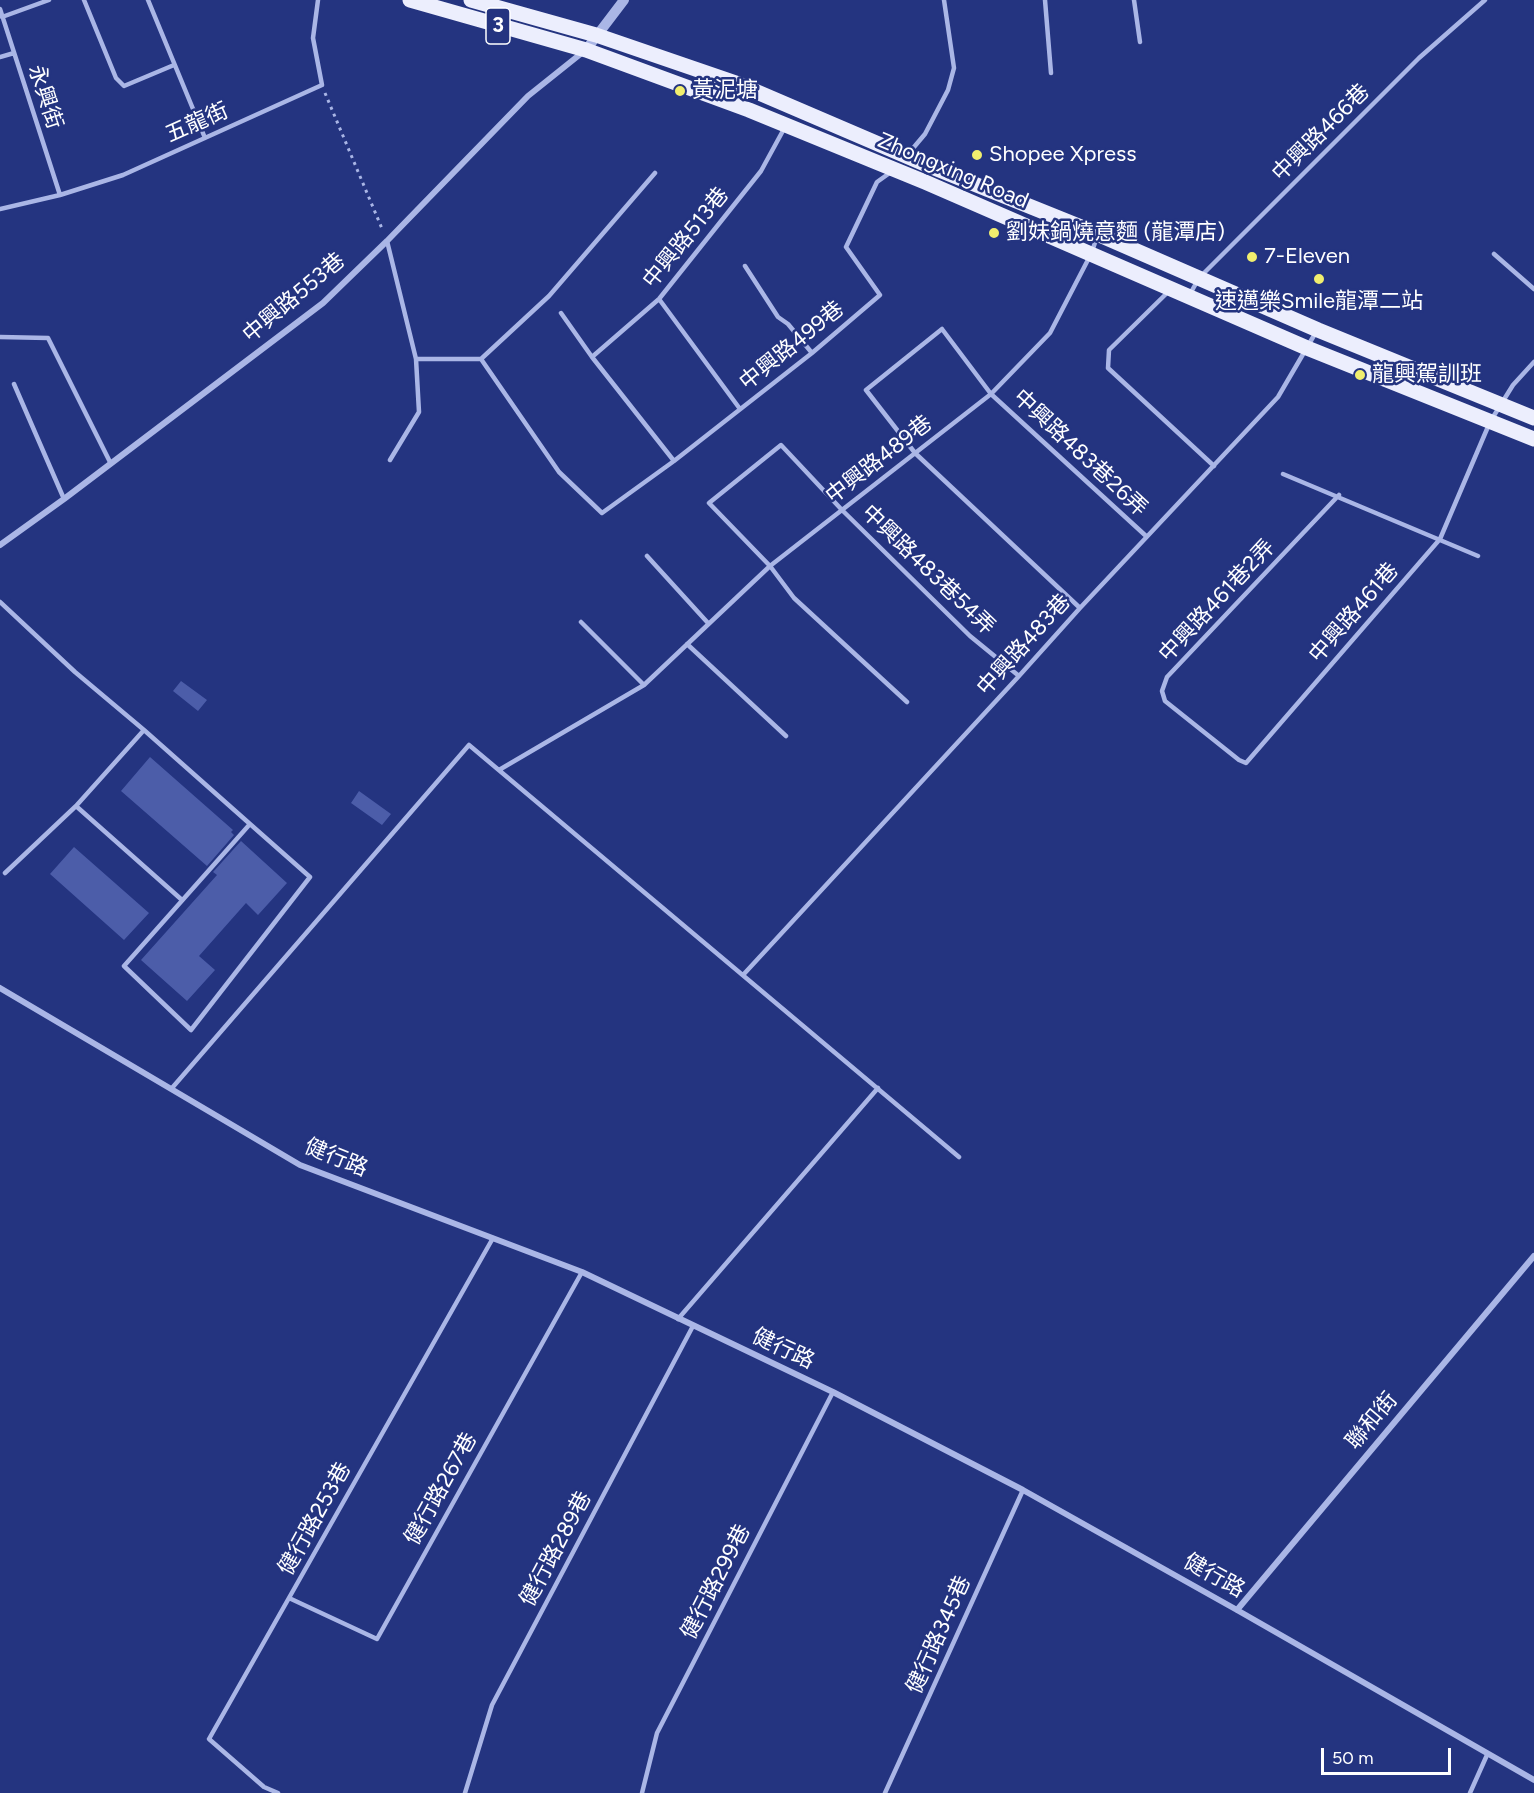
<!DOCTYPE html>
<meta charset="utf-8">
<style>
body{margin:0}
#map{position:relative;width:1534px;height:1793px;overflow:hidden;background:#243480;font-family:Figtree,sans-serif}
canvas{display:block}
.scale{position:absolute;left:1321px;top:1748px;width:130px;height:27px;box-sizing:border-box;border:3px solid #fff;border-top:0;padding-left:8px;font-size:18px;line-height:21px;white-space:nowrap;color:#fff;-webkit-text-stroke:4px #243480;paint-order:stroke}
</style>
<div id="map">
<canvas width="1534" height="1793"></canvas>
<div class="scale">50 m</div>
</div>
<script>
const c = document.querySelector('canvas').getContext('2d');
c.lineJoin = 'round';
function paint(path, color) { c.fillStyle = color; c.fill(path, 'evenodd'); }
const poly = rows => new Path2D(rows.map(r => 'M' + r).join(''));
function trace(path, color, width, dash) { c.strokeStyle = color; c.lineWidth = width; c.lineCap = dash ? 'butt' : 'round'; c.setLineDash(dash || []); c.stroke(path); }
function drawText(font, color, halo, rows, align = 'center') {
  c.font = font + ' Figtree,"Noto Sans TC",sans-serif'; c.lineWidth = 5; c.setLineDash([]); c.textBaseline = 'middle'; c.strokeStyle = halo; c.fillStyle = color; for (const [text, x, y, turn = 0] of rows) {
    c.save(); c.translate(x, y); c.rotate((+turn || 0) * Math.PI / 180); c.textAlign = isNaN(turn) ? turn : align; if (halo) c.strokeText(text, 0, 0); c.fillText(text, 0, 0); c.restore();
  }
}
paint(poly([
 [181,681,207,700,198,711,173,691],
 [150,757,233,830,231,832,234,835,207,866,121,791],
 [359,791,391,814,382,825,351,803],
 [241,841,287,883,258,915,246,903,199,956,215,970,187,1001,141,960,217,875,213,872],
 [74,847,149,913,124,940,50,874]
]), '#4c5da9');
trace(poly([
 [325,93,383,231]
]), '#aab6e6', 3, [3, 4.5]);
trace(poly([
 [84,0,116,78,124,86,174,65],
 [148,0,205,138],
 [1045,0,1051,73],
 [1134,0,1140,42],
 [0,9,60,195],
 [2,17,49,0],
 [0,57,14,53],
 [909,153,925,134,948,90,954,68,944,0],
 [0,209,60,195,123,175,322,85,313,38,318,0],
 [387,241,416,359,419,412,390,460],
 [1494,254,1534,289],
 [745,266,778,317,788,324,812,353],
 [1169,291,1109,350,1108,368,1214,466],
 [1190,294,1199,278,1419,58,1485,0],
 [659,299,740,409],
 [561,313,592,357,674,461],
 [0,337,48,338,111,464],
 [592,357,659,299,761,171,785,127],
 [416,359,481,359,549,296,655,173],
 [481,359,559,472,602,513,674,461,812,353,880,295,846,247,877,182,891,172],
 [14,384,64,499],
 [1283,474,1478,556],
 [1339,495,1167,677,1162,691,1165,701,1239,760,1246,763,1440,539,1490,422,1513,385,1534,362],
 [647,556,708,623],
 [0,602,75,672,144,730,250,824,310,877,191,1030,124,966,250,824],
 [1080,608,915,453,866,390,942,329,991,394,1146,536],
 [581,622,644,685],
 [687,644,786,736],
 [907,702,794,598,770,566,709,503,781,445,842,510,970,636,1019,676],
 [144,730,76,806,182,900],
 [499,770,644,685,770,566,991,394,1050,333,1091,254,1097,237],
 [5,873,76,806],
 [743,975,1019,676,1080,608,1278,397,1316,332],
 [172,1088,469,745,959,1157],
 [678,1319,878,1088],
 [289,1598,377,1639,582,1272],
 [278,1793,264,1787,209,1739,493,1238],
 [465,1793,492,1705,693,1326],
 [642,1793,657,1733,833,1392],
 [885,1793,1023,1490],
 [1470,1793,1487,1755]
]), '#aab6e6', 4.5);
trace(poly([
 [0,545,64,499,323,303,387,241,528,96,583,52],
 [0,988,300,1165,582,1272,833,1392,1023,1490,1237,1610,1534,1780],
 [1237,1610,1534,1256]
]), '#aab6e6', 6);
trace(poly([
 [586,50,624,0]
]), '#aab6e6', 10);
trace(poly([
 [410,0,586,50,749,110,925,182,1307,348,1534,439],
 [471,0,596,35,736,83,932,167,1086,229,1318,330,1534,418]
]), '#eceefd', 15);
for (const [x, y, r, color] of [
 [680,91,6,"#f1ee6e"],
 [977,155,6,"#f1ee6e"],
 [994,233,6,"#f1ee6e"],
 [1252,257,6,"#f1ee6e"],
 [1319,279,6,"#f1ee6e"],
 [1360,375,6,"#f1ee6e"]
]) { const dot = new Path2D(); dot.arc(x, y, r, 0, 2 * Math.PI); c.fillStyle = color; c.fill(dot); trace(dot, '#243480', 2); }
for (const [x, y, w] of [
 [498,26,24]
]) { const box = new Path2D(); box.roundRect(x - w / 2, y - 18, w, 36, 4.5); c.fillStyle = '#243480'; c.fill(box); trace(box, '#fff', 1.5); }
drawText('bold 21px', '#fff', null, [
 ["3",498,26]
]);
drawText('22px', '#fff', '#243480', [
 ["黃泥塘",692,91],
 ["Shopee Xpress",989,155],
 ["劉妹鍋燒意麵 (龍潭店)",1006,233],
 ["7-Eleven",1264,257],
 ["速邁樂Smile龍潭二站",1319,302,"center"],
 ["龍興駕訓班",1372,375]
], 'left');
drawText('22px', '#fff', '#243480', [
 ["永興街",45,97,72],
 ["五龍街",197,123,-24],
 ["中興路466巷",1321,133,-45],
 ["Zhongxing Road",953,171,23],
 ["中興路513巷",686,238,-51],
 ["中興路553巷",294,298,-40],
 ["中興路499巷",792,346,-39],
 ["中興路483巷26弄",1080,453,43],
 ["中興路489巷",879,460,-38],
 ["中興路483巷54弄",928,570,44],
 ["中興路461巷2弄",1217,601,-47],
 ["中興路461巷",1354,613,-49],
 ["中興路483巷",1024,645,-48],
 ["健行路",336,1158,22],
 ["健行路",783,1349,25],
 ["聯和街",1372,1421,-50],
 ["健行路267巷",441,1489,-61],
 ["健行路253巷",315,1519,-61],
 ["健行路289巷",556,1549,-62],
 ["健行路",1214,1576,29],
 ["健行路299巷",716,1582,-63],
 ["健行路345巷",939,1635,-66]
]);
</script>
